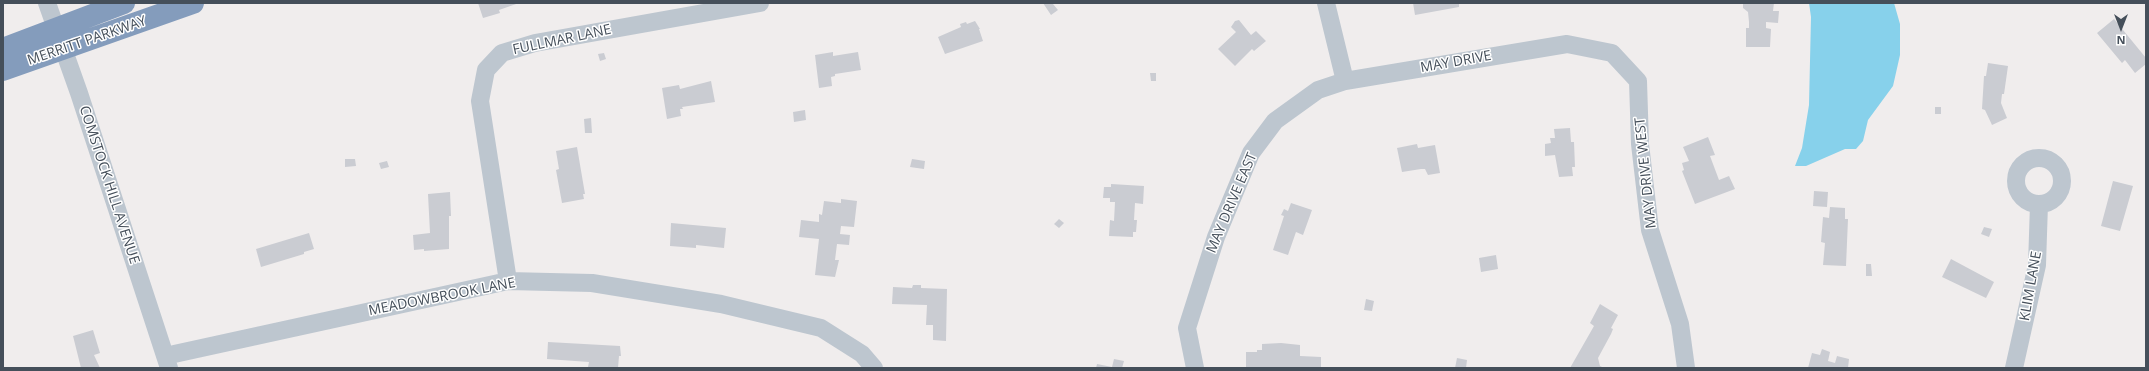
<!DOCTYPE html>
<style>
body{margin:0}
#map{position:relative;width:2149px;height:371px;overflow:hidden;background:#f0eded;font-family:"Open Sans",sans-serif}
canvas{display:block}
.frame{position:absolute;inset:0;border:4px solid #454f5a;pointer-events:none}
.north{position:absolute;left:2101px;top:8px;width:40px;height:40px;-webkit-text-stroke:3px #fff;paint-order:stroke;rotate:180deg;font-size:11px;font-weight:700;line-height:16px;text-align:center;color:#454f5a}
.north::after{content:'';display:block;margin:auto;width:14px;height:18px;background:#454f5a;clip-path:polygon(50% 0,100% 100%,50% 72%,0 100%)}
</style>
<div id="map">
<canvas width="2149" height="371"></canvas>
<div class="frame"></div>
<div class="north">N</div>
</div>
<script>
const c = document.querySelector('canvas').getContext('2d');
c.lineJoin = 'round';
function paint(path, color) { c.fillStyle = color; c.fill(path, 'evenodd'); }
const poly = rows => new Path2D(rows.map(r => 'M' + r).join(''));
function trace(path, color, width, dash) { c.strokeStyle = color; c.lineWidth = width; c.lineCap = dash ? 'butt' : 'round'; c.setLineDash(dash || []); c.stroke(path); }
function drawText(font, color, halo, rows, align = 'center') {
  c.font = font + ' "Open Sans",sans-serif'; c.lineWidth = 3; c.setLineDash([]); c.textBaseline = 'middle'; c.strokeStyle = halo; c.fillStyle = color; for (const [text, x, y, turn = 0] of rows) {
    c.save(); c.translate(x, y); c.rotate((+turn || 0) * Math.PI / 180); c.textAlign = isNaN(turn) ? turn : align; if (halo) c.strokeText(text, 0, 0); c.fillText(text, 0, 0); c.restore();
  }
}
paint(poly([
 [1809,3,1894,3,1900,24,1900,55,1893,86,1868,120,1863,141,1856,149,1845,149,1806,166,1795,166,1802,148,1809,105,1811,17]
]), '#87d1eb');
paint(poly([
 [478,3,519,3,499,10,500,13,483,18],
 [1043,3,1055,3,1053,4,1058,10,1051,15],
 [1413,3,1459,3,1459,7,1415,15],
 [1743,3,1774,3,1773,11,1779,11,1778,23,1766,22,1766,28,1771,29,1770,47,1746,47,1746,28,1749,28,1749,22,1748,12,1743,8],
 [2114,19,2146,58,2146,64,2135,73,2125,60,2122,63,2097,33],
 [1239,20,1251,35,1256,31,1266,41,1254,51,1252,49,1235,66,1218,49,1236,32,1231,27,1235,21],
 [975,21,980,29,979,29,983,41,945,54,938,37,961,27,960,24,966,22,967,24],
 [833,52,833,56,858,52,861,70,835,74,835,76,831,77,832,86,819,88,815,55],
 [604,53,606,59,600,61,598,54],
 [1988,63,2008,66,2004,94,2002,94,2001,103,2007,118,1992,125,1985,110,1982,109,1984,76,1986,76],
 [1150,73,1156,73,1156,81,1151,81],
 [711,81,715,102,682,107,683,109,680,109,681,116,667,119,662,88,679,85,680,89],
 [1935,107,1941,107,1941,114,1935,114],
 [805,110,806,120,794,122,793,112],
 [591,118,592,133,585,133,584,119],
 [1570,128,1571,142,1574,142,1575,167,1572,167,1573,176,1559,177,1555,155,1545,156,1545,144,1551,143,1550,138,1555,138,1554,129],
 [1708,137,1715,155,1710,156,1719,180,1729,176,1735,189,1695,204,1682,171,1684,170,1682,163,1689,161,1683,147],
 [1417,144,1418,148,1435,145,1440,173,1428,175,1425,169,1421,169,1402,172,1397,148],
 [577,147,585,194,583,194,584,199,562,203,556,170,559,169,556,151],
 [345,159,355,159,356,166,345,167],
 [912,159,925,161,924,169,910,167],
 [387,161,389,167,381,169,379,163],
 [2113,181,2133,186,2120,231,2101,226],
 [1111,184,1144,186,1143,204,1135,203,1134,220,1137,220,1136,232,1133,232,1133,237,1109,236,1110,220,1114,221,1115,202,1110,202,1110,198,1103,198,1104,187,1111,187],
 [1814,191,1828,192,1827,207,1813,206],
 [450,192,451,216,449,216,449,249,424,251,424,249,414,250,413,235,430,233,428,194],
 [841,199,857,201,854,227,841,226,840,234,850,235,849,245,837,244,835,260,839,260,835,277,815,275,819,239,799,237,801,220,819,222,819,214,822,215,824,201,841,203],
 [1291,203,1312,210,1303,235,1296,232,1288,255,1273,250,1284,216,1281,215,1284,209,1288,211],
 [1830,207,1845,208,1845,219,1848,219,1846,266,1823,265,1825,243,1821,242,1823,217,1829,218],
 [1059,219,1064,223,1059,228,1054,224],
 [671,223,726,228,724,248,696,245,696,248,670,246],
 [1984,227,1992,229,1989,237,1981,234],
 [309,233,314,249,304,252,304,254,261,267,256,249],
 [1496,255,1498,269,1481,272,1479,258],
 [1951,259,1994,282,1986,298,1942,277],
 [1866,264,1871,264,1872,276,1866,276],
 [913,285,921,285,921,288,947,289,946,341,933,340,933,325,926,325,927,305,892,304,893,287,912,288],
 [1366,299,1374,301,1372,311,1364,310],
 [1600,304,1618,315,1611,328,1613,329,1611,334,1598,358,1600,366,1604,368,1570,368,1594,326,1590,323],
 [93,330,100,353,94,355,100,368,81,368,73,336],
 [548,342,620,346,621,356,619,356,618,368,588,367,589,362,547,359],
 [1281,343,1300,345,1300,356,1321,357,1321,368,1246,368,1246,352,1257,352,1257,350,1262,350,1262,344],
 [1822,349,1830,352,1828,361,1835,363,1837,356,1849,359,1848,368,1808,368,1812,353,1820,355],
 [1457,358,1467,360,1466,368,1455,368],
 [1114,359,1124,361,1122,368,1096,368,1097,364,1112,367]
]), '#caccd2');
trace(poly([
 [47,3,79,93,169,368],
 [1326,3,1345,81],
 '2016 181a23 23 0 1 1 46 0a23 23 0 1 1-46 0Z',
 [508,281,480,101,486,70,502,53,535,43,760,3],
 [165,356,508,281,592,283,721,304,821,328,862,354,874,368],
 [1195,368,1187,328,1216,237,1251,153,1275,121,1318,90,1345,81,1567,44,1612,53,1638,81,1640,144,1650,230,1680,324,1686,368],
 [2014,368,2037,265,2039,204]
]), '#bdc6cf', 18);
trace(poly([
 [3,49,124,3],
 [3,70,193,3]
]), '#849cbc', 22);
drawText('14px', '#454f5a', '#fff', [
 ["FULLMAR LANE",562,40,-12],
 ["MERRITT PARKWAY",87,41,-19],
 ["MAY DRIVE",1456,62,-10],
 ["MAY DRIVE WEST",1646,173,-96],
 ["COMSTOCK HILL AVENUE",109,185,72],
 ["MAY DRIVE EAST",1232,203,-67],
 ["KLIM LANE",2031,286,-80],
 ["MEADOWBROOK LANE",442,297,-11]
]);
</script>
